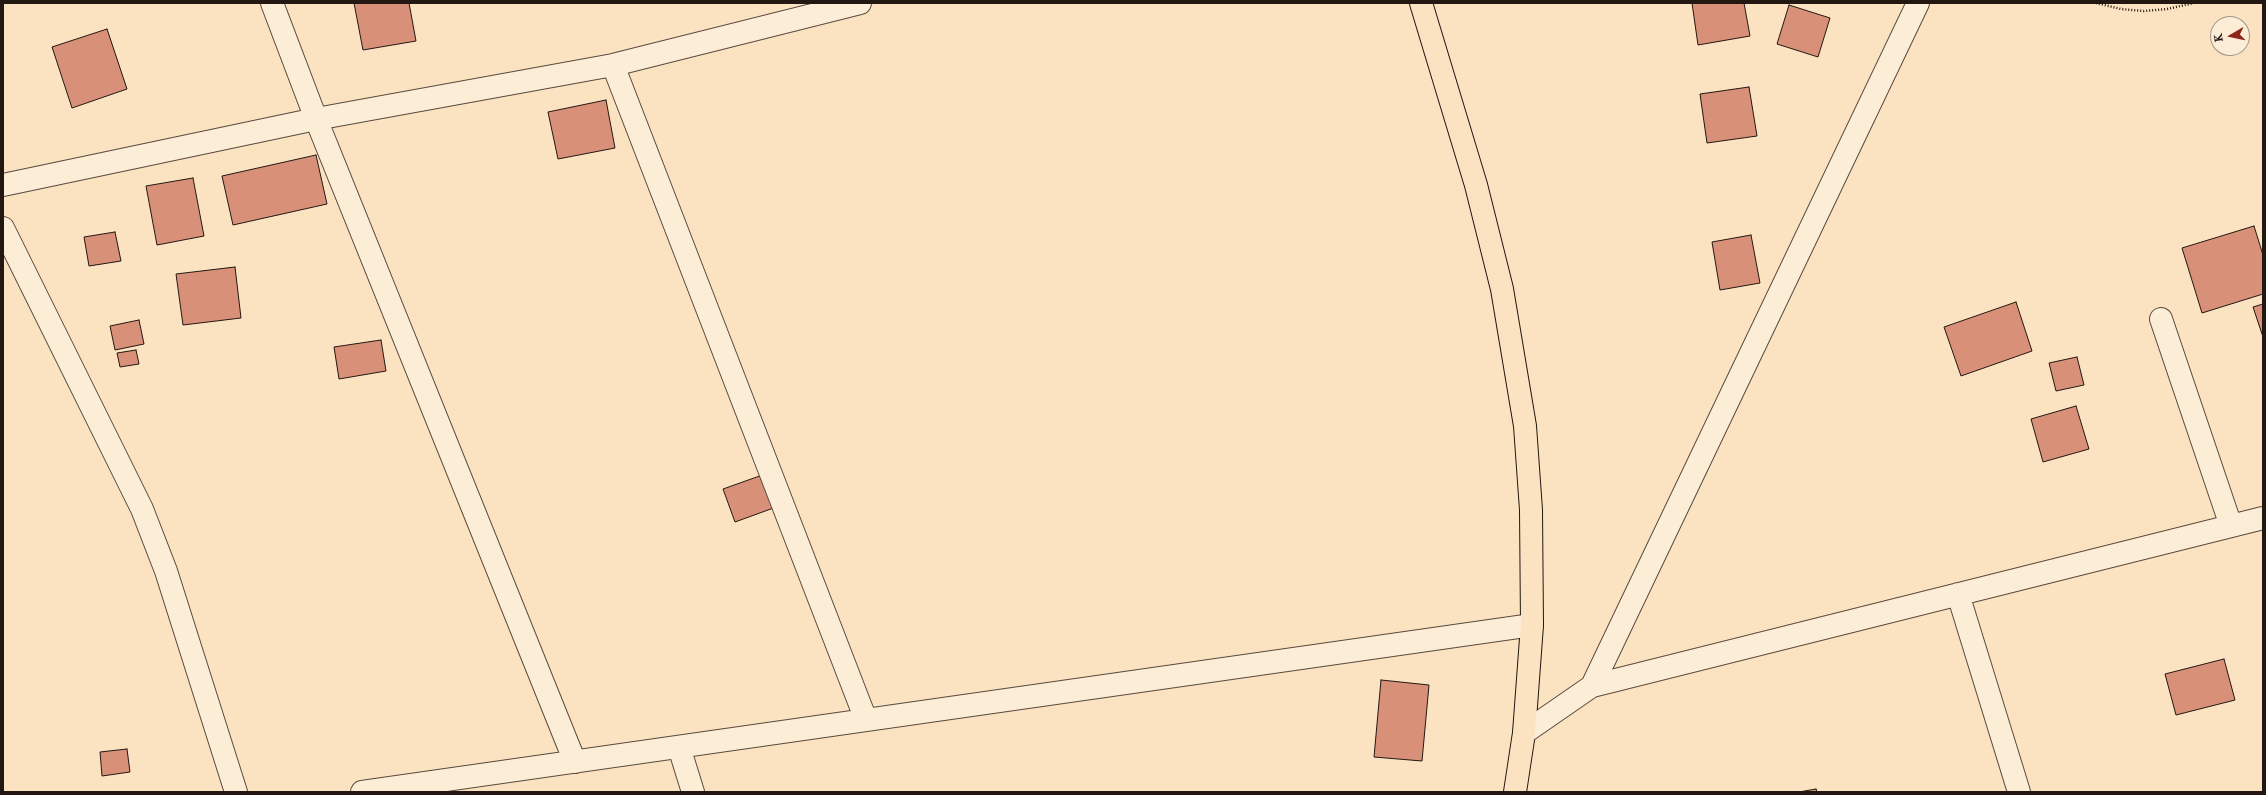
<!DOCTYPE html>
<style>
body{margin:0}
#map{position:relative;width:2266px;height:795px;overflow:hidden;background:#fbe3c2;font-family:"IM FELL French Canon",serif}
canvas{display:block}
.frame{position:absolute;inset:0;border:4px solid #231712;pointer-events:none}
.north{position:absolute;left:2210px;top:16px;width:40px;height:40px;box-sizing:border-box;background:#fcedd7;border:1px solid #a59788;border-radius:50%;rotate:261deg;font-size:11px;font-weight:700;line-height:16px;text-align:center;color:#231712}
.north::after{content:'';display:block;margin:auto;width:14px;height:18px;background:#8f2418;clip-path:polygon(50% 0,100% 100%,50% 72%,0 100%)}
</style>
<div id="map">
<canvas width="2266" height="795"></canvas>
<div class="frame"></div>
<div class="north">K</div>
</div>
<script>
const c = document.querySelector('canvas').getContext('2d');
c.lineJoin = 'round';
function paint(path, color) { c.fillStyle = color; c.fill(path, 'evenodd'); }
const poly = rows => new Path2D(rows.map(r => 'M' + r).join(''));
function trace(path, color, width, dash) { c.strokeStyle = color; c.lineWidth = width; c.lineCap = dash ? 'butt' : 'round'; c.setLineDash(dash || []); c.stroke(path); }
const building = poly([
 [354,3,409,3,416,41,363,50,354,3],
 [1692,3,1744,3,1750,36,1698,45,1692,3],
 [1789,5,1830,18,1818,57,1777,44,1789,5],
 [107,29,127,89,72,108,52,47,107,29],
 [1749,87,1757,136,1707,143,1700,94,1749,87],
 [606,100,615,148,558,159,548,112,606,100],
 [316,155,327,204,233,225,222,176,316,155],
 [193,178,204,236,157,245,146,186,193,178],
 [2254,226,2263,255,2263,294,2202,313,2182,248,2254,226],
 [115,232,121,261,89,266,84,237,115,232],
 [1751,235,1760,283,1720,290,1712,242,1751,235],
 [235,267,241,318,183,325,176,274,235,267],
 [2016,302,2032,351,1961,376,1944,327,2016,302],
 [2263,304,2263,337,2253,307,2263,304],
 [139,320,144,344,115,350,110,326,139,320],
 [381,340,386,371,339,379,334,347,381,340],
 [136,350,139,364,120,367,117,353,136,350],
 [2077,357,2084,385,2056,391,2049,363,2077,357],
 [2076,406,2089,449,2043,462,2031,419,2076,406],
 [768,473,779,506,735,522,723,489,768,473],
 [2224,659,2235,700,2176,715,2165,674,2224,659],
 [1381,680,1429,685,1422,761,1374,757,1381,680],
 [127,749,130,772,102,776,100,752,127,749],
 [1816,789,1817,792,1799,792,1816,789]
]);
paint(building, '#d89078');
trace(building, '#231712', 1);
const minor = poly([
 [272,3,316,119,575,762],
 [613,65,866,720],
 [3,185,316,119,613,65,860,3],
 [3,228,142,509,166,571,236,792],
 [2161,319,2231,526],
 [1958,594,2019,792],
 [1592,686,2263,518],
 [1524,733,1592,686,1918,3],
 [679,747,693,792],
 [362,792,1532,625]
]);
const major = poly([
 [1421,3,1476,185,1502,289,1525,426,1531,510,1532,625,1524,733,1515,792]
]);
trace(minor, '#594a3e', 24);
trace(major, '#231712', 24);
trace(poly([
 [2096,3,2121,9,2144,11,2167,9,2194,3]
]), '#231712', 2.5, [1, 2]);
trace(minor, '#fcedd7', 22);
trace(major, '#fbe3c2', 22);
</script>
